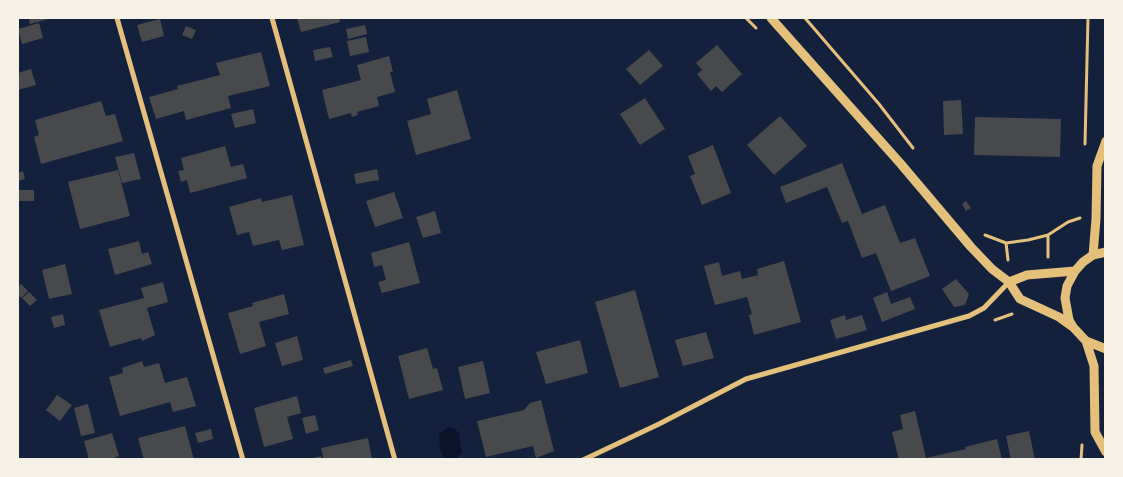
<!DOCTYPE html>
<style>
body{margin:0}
#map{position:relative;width:1123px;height:477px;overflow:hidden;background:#14213d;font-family:"Noto Serif",serif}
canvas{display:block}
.frame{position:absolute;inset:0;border:19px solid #f6f1e7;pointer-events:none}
</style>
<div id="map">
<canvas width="1123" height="477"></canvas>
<div class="frame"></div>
</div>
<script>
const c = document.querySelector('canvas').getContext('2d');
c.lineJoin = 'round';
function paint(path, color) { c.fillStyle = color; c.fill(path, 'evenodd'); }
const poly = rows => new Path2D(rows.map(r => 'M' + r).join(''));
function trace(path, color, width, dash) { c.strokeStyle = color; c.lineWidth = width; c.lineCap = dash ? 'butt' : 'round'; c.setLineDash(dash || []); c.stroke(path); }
paint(poly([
 [448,427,454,428,459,433,462,453,456,459,444,458,440,449,439,434]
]), '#0b132b');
paint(poly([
 [29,18,52,18,30,24],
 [297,18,339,18,340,22,301,32],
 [160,19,164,36,142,42,137,25],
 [39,23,43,38,22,44,18,29],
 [365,25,367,34,348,39,346,29],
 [186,26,196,30,192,39,182,35],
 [366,37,369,52,350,56,347,41],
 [717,45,742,74,722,92,716,86,711,91,697,74,702,70,696,63],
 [330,47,333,57,315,61,313,50],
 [649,50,663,66,640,85,626,69],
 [261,52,270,86,228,96,231,108,186,120,184,111,156,119,149,97,178,89,177,86,220,75,216,63],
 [389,56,393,72,390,72,395,92,377,97,379,106,357,112,358,115,352,117,351,113,329,119,322,90,361,80,357,65],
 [31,69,36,85,18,90,18,73],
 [457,90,471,139,416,155,407,121,431,114,427,99],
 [645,98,665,129,640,145,620,114],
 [961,100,963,134,944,135,943,101],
 [101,101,106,116,115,114,123,141,41,164,34,137,39,135,35,120],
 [253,109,256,123,235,128,231,114],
 [780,116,807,146,774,175,747,145],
 [975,117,1061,119,1060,157,974,155],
 [713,145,731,193,702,205,690,176,695,174,688,156],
 [225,146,231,167,243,164,247,178,190,193,187,180,181,182,178,171,184,170,181,158],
 [134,153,141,179,122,183,115,157],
 [842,163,862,214,885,205,900,243,915,238,930,276,891,291,876,253,862,258,848,221,842,223,827,187,786,203,780,187],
 [377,169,379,180,356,184,354,174],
 [118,170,130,216,80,229,68,182],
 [23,171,25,179,18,181,18,173],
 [19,190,34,190,34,201,19,201],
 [394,192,403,218,375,227,366,201],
 [292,195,304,245,282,250,279,240,253,246,249,232,237,235,229,207,261,198,262,202],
 [966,201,971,208,966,211,962,204],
 [435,211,441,233,423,238,416,217],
 [139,241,142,254,148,252,152,264,115,275,108,249],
 [409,242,420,283,382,293,378,282,386,280,382,265,374,267,371,253],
 [784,261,801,322,754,335,749,315,752,314,747,297,715,305,704,266,719,262,722,276,740,271,742,279,758,275,757,269],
 [65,264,72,294,49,299,42,270],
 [956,279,969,294,965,305,954,307,942,289],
 [163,282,168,302,147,308,155,335,142,341,141,338,110,347,99,310,144,298,141,288],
 [21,284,28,291,21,298,18,295,18,287],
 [635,290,659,377,620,388,595,302],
 [29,292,37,300,30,306,22,298],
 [887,292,891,304,910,297,915,309,882,322,873,298],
 [284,294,289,314,259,322,266,346,240,354,228,313,253,306,252,303],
 [63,314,65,325,54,328,51,317],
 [845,315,846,320,862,315,867,330,836,339,830,320],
 [706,332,714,358,683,366,675,340],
 [297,336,303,360,282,366,275,343],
 [580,340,588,373,546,384,536,352],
 [427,348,433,369,437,368,443,390,409,399,398,356],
 [351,360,353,366,325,374,323,368],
 [142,361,144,367,159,363,165,383,187,377,196,406,173,412,170,402,120,416,109,377,123,373,122,368],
 [483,361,490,393,465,399,458,367],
 [57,395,72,405,60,421,46,410],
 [297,396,301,413,287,417,293,439,264,447,254,408],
 [541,400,554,451,536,458,533,446,486,457,477,421,524,410,530,403],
 [88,404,95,433,81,436,74,408],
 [915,411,926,458,966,449,965,447,997,439,1002,460,899,460,892,432,903,429,900,415],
 [315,415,319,430,306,434,302,418],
 [185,426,194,460,144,460,138,438],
 [211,429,213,439,198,443,195,433],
 [1029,431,1035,460,1011,460,1006,436],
 [112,433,119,456,109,460,89,460,84,441],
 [368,438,372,460,324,460,321,448],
 [321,456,322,460,309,460,309,459]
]), '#48494c');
trace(poly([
 [746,18,756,28],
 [805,18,879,104,913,148],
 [1085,144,1088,18],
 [985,235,1006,243,1028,240,1048,235,1068,222,1080,218],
 [1048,235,1048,257],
 [1006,243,1008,260],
 [995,320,1012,314],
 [1081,460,1082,445]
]), '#e5c07b', 3);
trace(poly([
 [117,18,243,460],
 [272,18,395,460],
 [583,460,659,424,746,379,969,316,984,308,1009,282]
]), '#e5c07b', 5);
trace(poly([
 [771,18,900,163,971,247,992,269,1009,282,1020,299,1059,317,1073,327],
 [1106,252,1093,255,1083,262,1075,271,1067,286,1065,298,1069,320,1073,327,1086,341,1106,349],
 [1093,255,1096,219,1097,166,1106,141],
 [1009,282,1027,275,1075,271],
 [1086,341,1094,366,1095,432,1106,452]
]), '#e5c07b', 9);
</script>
